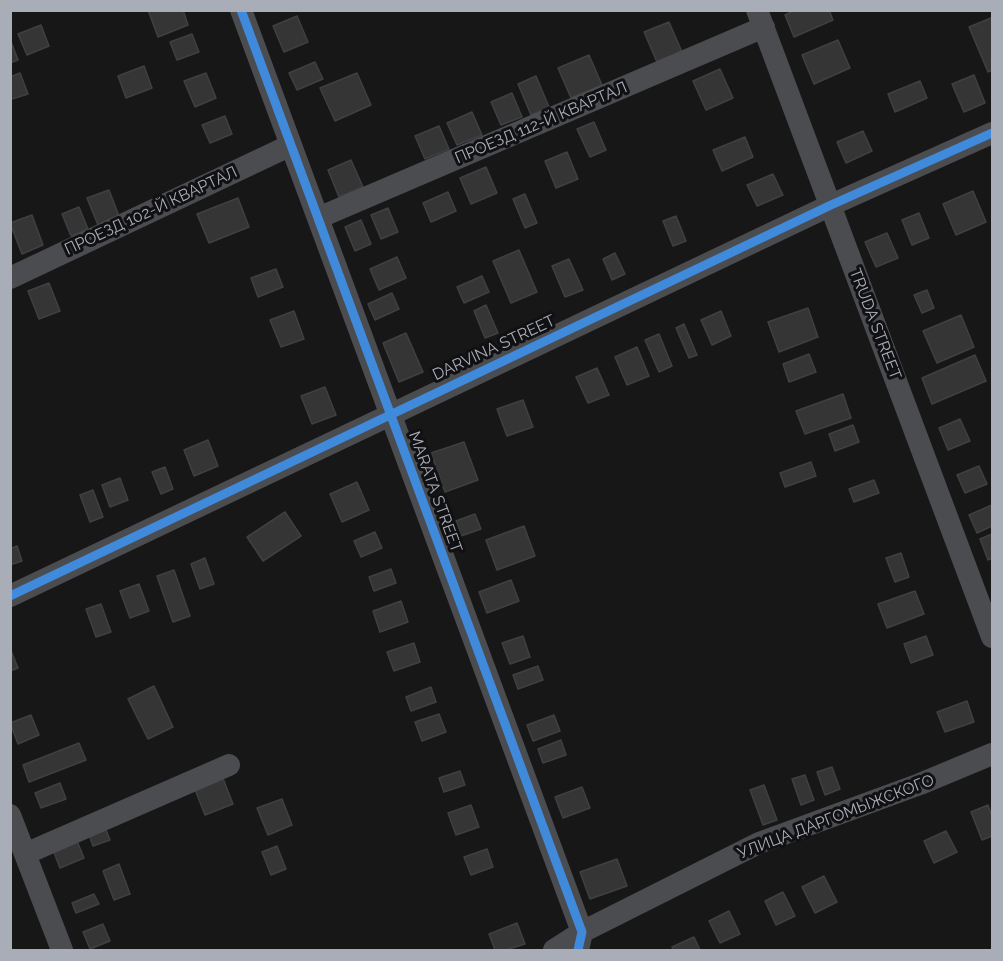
<!DOCTYPE html>
<meta charset="utf-8">
<style>
body{margin:0}
#map{position:relative;width:1003px;height:961px;overflow:hidden;background:#171717;font-family:Raleway,sans-serif}
canvas{display:block}
.frame{position:absolute;inset:0;border:12px solid #a8adb8;pointer-events:none}
</style>
<div id="map">
<canvas width="1003" height="961"></canvas>
<div class="frame"></div>
</div>
<script>
const c = document.querySelector('canvas').getContext('2d');
c.lineJoin = 'round';
function paint(path, color) { c.fillStyle = color; c.fill(path, 'evenodd'); }
const poly = rows => new Path2D(rows.map(r => 'M' + r).join(''));
function trace(path, color, width, dash) { c.strokeStyle = color; c.lineWidth = width; c.lineCap = dash ? 'butt' : 'round'; c.setLineDash(dash || []); c.stroke(path); }
function drawText(font, color, halo, rows, align = 'center') {
  c.font = font + ' Raleway,sans-serif'; c.lineWidth = 6; c.setLineDash([]); c.textBaseline = 'middle'; c.strokeStyle = halo; c.fillStyle = color; for (const [text, x, y, turn = 0] of rows) {
    c.save(); c.translate(x, y); c.rotate((+turn || 0) * Math.PI / 180); c.textAlign = isNaN(turn) ? turn : align; if (halo) c.strokeText(text, 0, 0); c.fillText(text, 0, 0); c.restore();
  }
}
const building = poly([
 [148,10,183,10,188,25,158,37,148,10],
 [795,10,829,10,833,20,794,37,785,15,795,10],
 [297,16,308,42,284,52,273,26,297,16],
 [991,18,992,22,992,70,988,72,969,27,991,18],
 [669,22,682,52,657,62,644,32,669,22],
 [41,25,49,46,27,55,18,34,41,25],
 [192,34,199,52,177,60,170,42,192,34],
 [10,39,18,60,10,63,10,39],
 [838,40,850,68,814,84,802,55,838,40],
 [589,55,602,85,571,98,558,68,589,55],
 [315,62,323,79,297,90,289,73,315,62],
 [144,66,152,88,126,98,118,76,144,66],
 [720,69,733,98,706,110,693,81,720,69],
 [20,73,28,94,12,99,10,94,10,77,20,73],
 [206,73,216,98,195,107,184,81,206,73],
 [357,73,371,105,335,121,320,88,357,73],
 [974,75,985,103,964,112,952,84,974,75],
 [536,76,549,107,531,115,518,84,536,76],
 [920,81,927,98,895,112,888,94,920,81],
 [512,93,522,117,501,125,491,102,512,93],
 [472,112,482,135,457,145,447,123,472,112],
 [225,116,232,134,210,143,202,125,225,116],
 [594,122,606,150,590,157,577,129,594,122],
 [439,126,449,149,425,159,415,136,439,126],
 [863,131,872,151,846,163,837,142,863,131],
 [745,137,753,157,722,171,713,150,745,137],
 [567,152,578,179,556,188,545,161,567,152],
 [351,160,363,187,339,197,328,170,351,160],
 [486,167,497,193,471,204,460,178,486,167],
 [773,174,783,195,757,206,747,185,773,174],
 [109,190,119,216,98,225,87,198,109,190],
 [973,191,986,222,956,235,943,204,973,191],
 [448,192,456,211,431,222,423,203,448,192],
 [525,194,537,223,525,228,513,199,525,194],
 [238,198,249,227,209,243,197,214,238,198],
 [79,207,88,229,71,236,62,214,79,207],
 [388,208,398,232,381,239,371,215,388,208],
 [919,213,929,238,912,245,902,220,919,213],
 [32,215,43,245,22,254,10,223,32,215],
 [676,216,686,241,673,246,663,221,676,216],
 [361,220,371,244,355,251,345,227,361,220],
 [887,233,898,258,876,267,865,242,887,233],
 [519,250,537,292,511,303,493,261,519,250],
 [615,253,625,274,612,280,603,259,615,253],
 [397,257,406,278,379,290,370,269,397,257],
 [569,259,583,290,565,297,552,266,569,259],
 [276,269,283,287,258,297,251,278,276,269],
 [482,276,489,292,464,303,457,287,482,276],
 [49,283,60,311,39,319,28,291,49,283],
 [927,290,934,308,922,313,914,295,927,290],
 [392,293,399,309,375,320,368,304,392,293],
 [486,305,498,333,485,338,474,311,486,305],
 [808,308,818,337,779,352,768,322,808,308],
 [294,311,304,339,281,347,270,320,294,311],
 [721,311,731,336,712,345,701,320,721,311],
 [961,315,974,347,937,363,923,331,961,315],
 [684,324,697,355,689,358,676,328,684,324],
 [406,333,423,372,399,382,383,343,406,333],
 [659,334,672,366,659,372,645,340,659,334],
 [637,347,649,376,627,385,615,357,637,347],
 [809,354,816,372,789,382,783,364,809,354],
 [975,355,986,381,932,404,922,378,975,355],
 [597,368,609,395,588,403,576,377,597,368],
 [325,387,336,415,312,424,301,396,325,387],
 [843,394,851,418,805,434,796,411,843,394],
 [523,400,533,427,507,436,497,409,523,400],
 [960,419,970,441,948,450,939,428,960,419],
 [853,425,859,442,835,451,829,434,853,425],
 [208,440,218,466,194,476,184,450,208,440],
 [464,442,478,480,445,492,431,453,464,442],
 [811,462,816,476,785,487,780,473,811,462],
 [979,466,987,484,965,493,957,475,979,466],
 [165,467,173,489,161,494,152,472,165,467],
 [120,478,128,500,110,507,102,485,120,478],
 [874,480,879,493,854,502,849,489,874,480],
 [357,482,369,510,342,522,330,494,357,482],
 [93,490,103,517,90,522,80,495,93,490],
 [992,505,992,526,977,533,969,515,992,505],
 [285,512,301,536,263,561,247,537,285,512],
 [475,514,481,529,461,536,456,521,475,514],
 [524,526,535,556,497,570,486,540,524,526],
 [375,532,382,548,361,557,354,541,375,532],
 [992,534,992,558,988,560,980,539,992,534],
 [17,546,22,561,10,565,10,549,17,546],
 [901,553,909,577,895,582,886,558,901,553],
 [205,558,214,584,200,589,191,564,205,558],
 [391,569,396,583,374,591,369,577,391,569],
 [174,570,190,616,173,622,157,576,174,570],
 [511,580,519,601,487,613,479,592,511,580],
 [139,584,149,611,130,618,120,591,139,584],
 [915,591,924,614,887,628,878,604,915,591],
 [401,601,408,622,380,632,373,611,401,601],
 [101,604,111,632,96,637,86,609,101,604],
 [523,636,530,657,510,664,502,643,523,636],
 [926,636,933,655,911,663,904,644,926,636],
 [414,643,420,662,394,671,387,652,414,643],
 [10,648,18,668,10,671,10,648],
 [538,666,543,680,518,689,513,675,538,666],
 [154,686,173,727,148,739,128,699,154,686],
 [431,687,436,702,411,711,406,697,431,687],
 [967,701,974,722,945,732,937,712,967,701],
 [439,714,446,732,422,741,415,722,439,714],
 [31,715,39,735,18,744,10,723,31,715],
 [554,715,560,731,533,741,527,725,554,715],
 [561,740,566,755,543,763,538,749,561,740],
 [79,743,86,760,29,782,23,765,79,743],
 [832,767,840,789,825,795,817,772,832,767],
 [460,771,465,785,444,792,439,778,460,771],
 [805,775,814,800,801,805,792,779,805,775],
 [222,776,233,804,205,815,194,787,222,776],
 [60,783,66,799,41,808,35,793,60,783],
 [764,785,777,820,763,825,750,790,764,785],
 [582,787,590,808,563,818,555,797,582,787],
 [282,799,292,825,268,835,257,808,282,799],
 [471,805,479,827,456,835,448,813,471,805],
 [988,805,992,816,992,836,982,840,971,812,988,805],
 [103,822,110,840,93,846,87,829,103,822],
 [946,831,957,852,934,863,924,841,946,831],
 [77,841,84,858,60,868,53,850,77,841],
 [277,846,286,869,271,875,262,852,277,846],
 [487,849,493,867,471,875,464,857,487,849],
 [617,859,627,886,590,899,580,872,617,859],
 [119,864,130,894,114,900,103,871,119,864],
 [824,876,837,902,815,913,802,887,824,876],
 [783,892,795,916,776,925,765,901,783,892],
 [94,894,99,904,76,913,72,903,94,894],
 [729,911,740,934,720,943,709,921,729,911],
 [517,923,525,944,506,950,495,950,489,934,517,923],
 [103,924,110,941,90,949,83,932,103,924],
 [694,937,700,950,673,950,672,947,694,937]
]);
paint(building, '#353536');
trace(building, '#3f4043', 1.5);
trace(poly([
 [241,10,582,932,578,950],
 [757,10,992,637],
 [318,218,764,27],
 [10,278,291,145],
 [10,596,831,205,992,133],
 [10,815,62,950],
 [25,854,229,765],
 [554,950,582,932,759,843,920,784,992,754]
]), '#4b4c50', 22);
trace(poly([
 [241,10,582,932,578,950],
 [10,596,831,205,992,133]
]), '#408adc', 9);
drawText('16px', '#a8adb8', '#111113', [
 ["ПРОЕЗД 112-Й КВАРТАЛ",541,123,-23],
 ["ПРОЕЗД 102-Й КВАРТАЛ",151,211,-25],
 ["TRUDA STREET",875,324,69],
 ["DARVINA STREET",494,348,-25],
 ["MARATA STREET",435,492,70],
 ["УЛИЦА ДАРГОМЫЖСКОГО",836,817,-21]
]);
</script>
